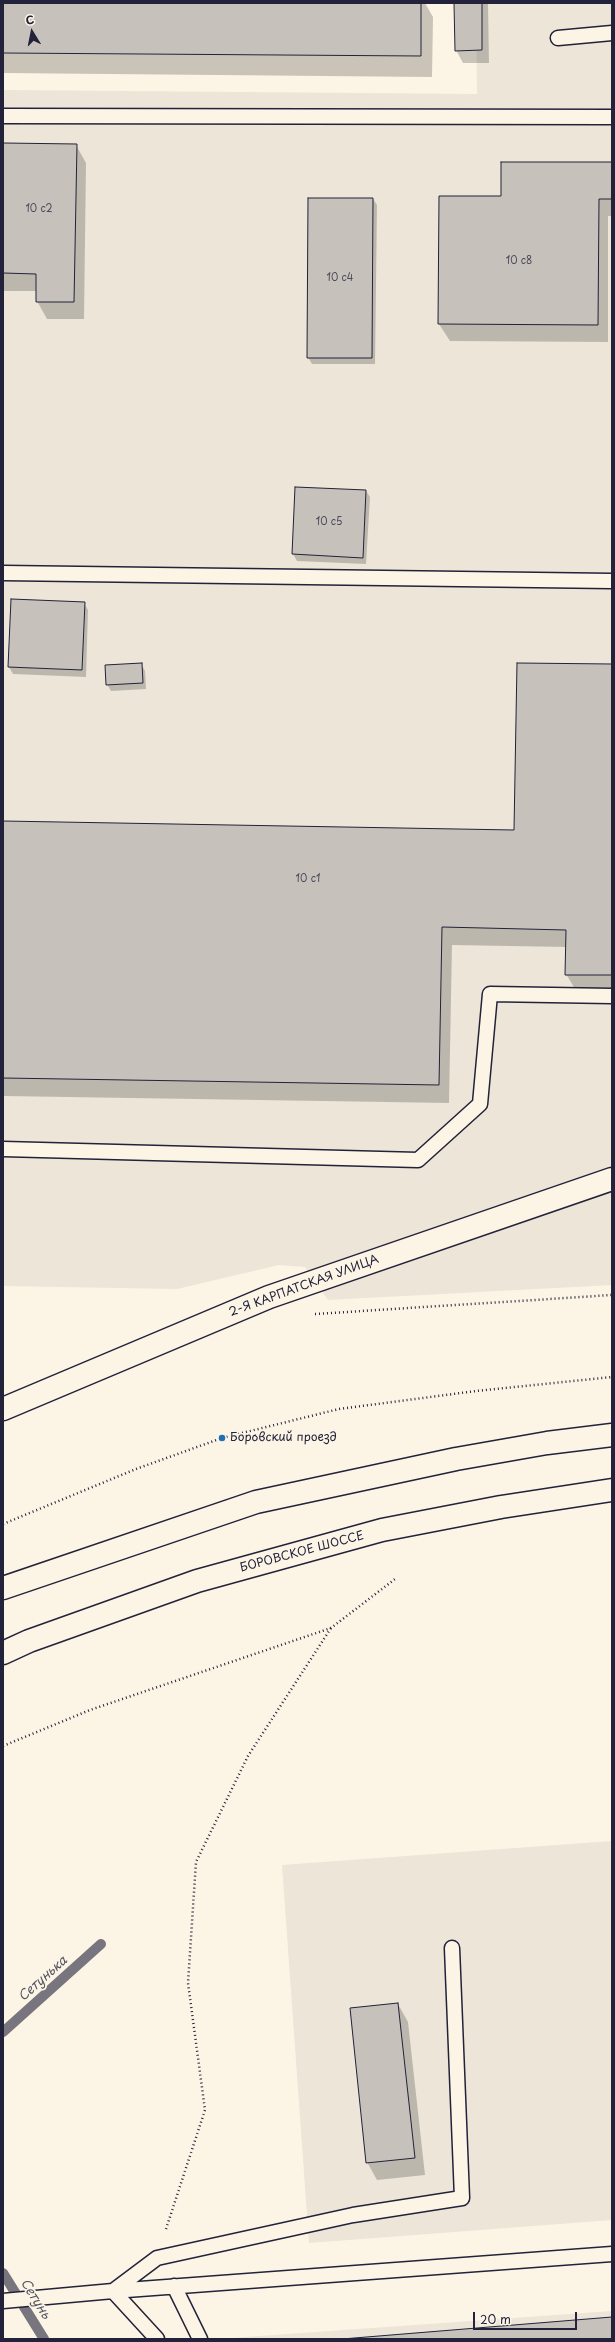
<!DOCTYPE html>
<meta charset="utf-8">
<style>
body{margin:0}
#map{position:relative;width:615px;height:2342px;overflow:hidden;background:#fcf5e5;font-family:"Playpen Sans",sans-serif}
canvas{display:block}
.frame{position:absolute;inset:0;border:4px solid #22223b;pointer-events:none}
.north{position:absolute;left:12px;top:12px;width:40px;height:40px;-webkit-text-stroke:3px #fcf5e5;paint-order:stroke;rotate:350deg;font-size:11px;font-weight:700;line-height:16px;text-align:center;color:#22223b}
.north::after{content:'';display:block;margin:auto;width:14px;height:18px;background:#22223b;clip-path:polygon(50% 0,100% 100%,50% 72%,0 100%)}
.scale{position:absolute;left:473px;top:2312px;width:104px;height:18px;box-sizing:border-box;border:2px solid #22223b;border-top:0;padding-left:5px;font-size:12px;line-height:14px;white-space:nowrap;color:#22223b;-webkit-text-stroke:3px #fcf5e5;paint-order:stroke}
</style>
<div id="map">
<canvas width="615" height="2342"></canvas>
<div class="frame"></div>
<div class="north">С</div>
<div class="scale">20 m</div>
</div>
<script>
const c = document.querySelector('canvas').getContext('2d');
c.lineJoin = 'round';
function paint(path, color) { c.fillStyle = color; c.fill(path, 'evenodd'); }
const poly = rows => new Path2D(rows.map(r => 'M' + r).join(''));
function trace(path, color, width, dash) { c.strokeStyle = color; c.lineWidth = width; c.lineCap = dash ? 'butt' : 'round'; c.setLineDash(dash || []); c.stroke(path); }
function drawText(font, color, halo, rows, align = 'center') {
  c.font = font + ' "Playpen Sans",sans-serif'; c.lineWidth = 3.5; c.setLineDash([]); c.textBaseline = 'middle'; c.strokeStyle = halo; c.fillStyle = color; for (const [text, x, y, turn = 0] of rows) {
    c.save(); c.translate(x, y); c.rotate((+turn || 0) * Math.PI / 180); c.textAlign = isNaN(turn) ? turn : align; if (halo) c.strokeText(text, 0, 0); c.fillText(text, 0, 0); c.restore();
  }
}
paint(poly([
 [476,3,612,3,612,1285,328,1300,305,1267,279,1265,177,1289,3,1286,3,90,477,94],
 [612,1841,612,2220,309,2243,282,1865],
 [612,2311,612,2339,217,2339]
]), '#ece5d8');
paint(poly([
 [3,3,425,3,433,17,432,77,3,73],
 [455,3,488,3,489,63,463,63,456,50],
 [3,144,76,145,86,163,84,319,47,319,37,301,37,291,3,291],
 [612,163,612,216,608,216,608,342,450,341,439,324,502,197],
 [373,199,377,205,375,364,312,364,308,357],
 [296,488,366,491,370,497,366,564,297,561,293,554],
 [12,600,84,603,88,610,86,677,13,674,9,667],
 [141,664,145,671,146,689,111,691,107,684],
 [612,665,612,993,577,992,566,974,567,947,452,945,449,1103,3,1096,3,822,515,831],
 [398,2004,408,2022,425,2175,377,2180,367,2162]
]), '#0003');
trace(poly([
 [3,2032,101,1944],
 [3,2273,44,2339]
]), '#78757e', 10);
const building = poly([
 [3,3,421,3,421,56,3,53,3,3],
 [454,3,482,3,482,50,455,51,454,3],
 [3,143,77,144,74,302,36,302,36,274,3,273,3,143],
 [501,162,612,162,612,199,599,199,598,325,438,324,439,196,501,196,501,162],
 [308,198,373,198,372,358,307,358,308,198],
 [295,487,366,490,363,558,292,554,295,487],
 [11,599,85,602,82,670,8,667,11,599],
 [142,663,143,683,106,685,105,665,142,663],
 [517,663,612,664,612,975,565,975,566,930,442,927,439,1085,3,1078,3,821,514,830,517,663],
 [398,2003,415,2158,366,2163,350,2008,398,2003],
 [612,2317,612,2339,342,2339,612,2317]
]);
paint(building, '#c6c1bb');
trace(building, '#22223b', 1);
const service = poly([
 [558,38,612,33],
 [3,116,612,117],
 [3,573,612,581],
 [3,1149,418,1160,480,1104,490,994,612,996],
 [174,2286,200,2339],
 [3,2301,113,2291,157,2258,353,2215,462,2198,452,1948],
 [157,2339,113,2291,612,2254]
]);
const minor = poly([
 [3,1409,269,1297,612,1179]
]);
const primary = poly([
 [3,1588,256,1502,456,1459,547,1443,612,1435],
 [3,1653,29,1641,197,1581,382,1530,501,1507,612,1490]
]);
trace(service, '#22223b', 17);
trace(minor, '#22223b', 25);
trace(primary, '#22223b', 25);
trace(poly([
 [315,1314,612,1295],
 [3,1524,136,1469,222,1438,339,1409,476,1391,612,1377],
 [3,1746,90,1710,331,1628,395,1579],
 [166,2229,205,2110,188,1983,196,1862,248,1756,331,1628]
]), '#22223b', 2.5, [1, 3]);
trace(service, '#fcf5e5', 14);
trace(minor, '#fcf5e5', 22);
trace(primary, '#fcf5e5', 22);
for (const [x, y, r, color] of [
 [222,1438,4,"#1f6fb2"]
]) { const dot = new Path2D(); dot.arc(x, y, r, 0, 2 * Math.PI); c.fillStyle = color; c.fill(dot); trace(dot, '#fcf5e5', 1.5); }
drawText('10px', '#4b4a5b', null, [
 ["10 с2",39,209],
 ["10 с8",519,261],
 ["10 с4",340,278],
 ["10 с5",329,522],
 ["10 с1",308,879]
]);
drawText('12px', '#22223b', '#fcf5e5', [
 ["2-Я КАРПАТСКАЯ УЛИЦА",304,1286,-20],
 ["БОРОВСКОЕ ШОССЕ",302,1552,-15]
]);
drawText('12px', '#22223b', '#fcf5e5', [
 ["Боровский проезд",230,1438]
], 'left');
drawText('italic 13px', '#545362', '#fcf5e5', [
 ["Сетунька",43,1979,-42],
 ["Сетунь",35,2299,58]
]);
</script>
